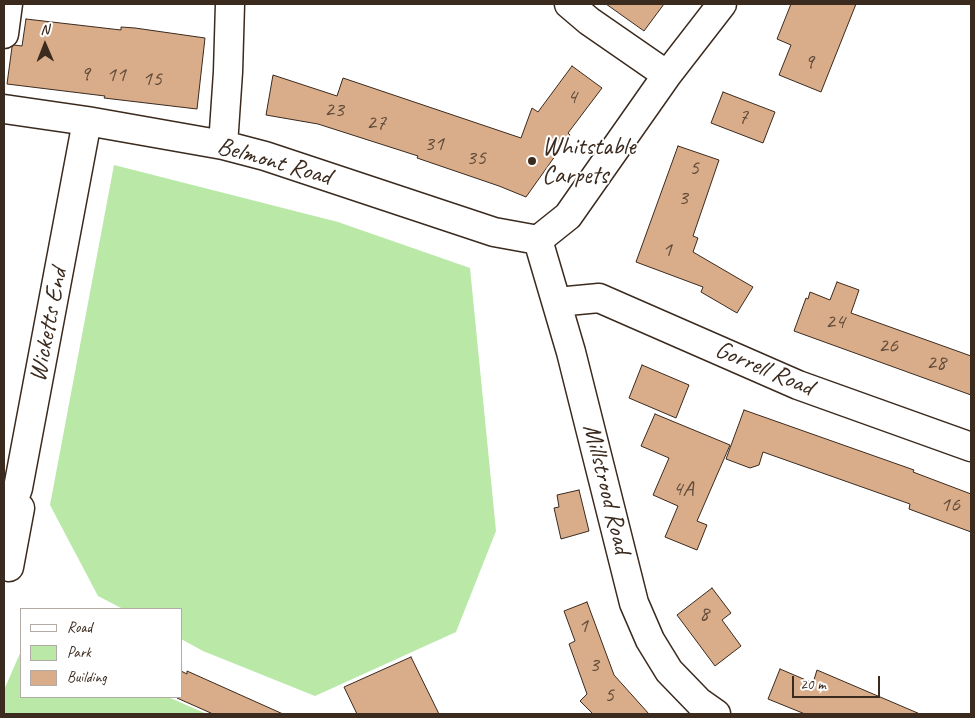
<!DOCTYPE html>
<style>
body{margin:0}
#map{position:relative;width:975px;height:718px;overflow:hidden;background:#fff;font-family:Caveat,sans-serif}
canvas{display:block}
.frame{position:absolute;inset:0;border:5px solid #3b2a1e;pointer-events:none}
.legend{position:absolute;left:20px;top:608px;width:162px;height:90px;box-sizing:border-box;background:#fff;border:1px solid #b1aaa5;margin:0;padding:6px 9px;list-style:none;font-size:15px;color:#3b2a1e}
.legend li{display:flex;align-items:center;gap:10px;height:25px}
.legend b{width:25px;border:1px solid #b1aaa5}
.north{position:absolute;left:20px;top:20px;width:50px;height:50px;-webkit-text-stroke:4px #fff;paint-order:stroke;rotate:359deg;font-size:14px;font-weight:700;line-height:20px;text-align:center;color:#3b2a1e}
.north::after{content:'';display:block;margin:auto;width:18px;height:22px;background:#3b2a1e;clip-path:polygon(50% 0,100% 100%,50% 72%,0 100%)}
.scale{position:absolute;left:792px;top:676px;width:88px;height:22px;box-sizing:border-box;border:2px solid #3b2a1e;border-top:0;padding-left:6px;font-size:15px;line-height:18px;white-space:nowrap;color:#3b2a1e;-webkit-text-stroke:4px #fff;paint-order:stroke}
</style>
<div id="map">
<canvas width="975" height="718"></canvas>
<div class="frame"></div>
<ul class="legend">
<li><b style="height:6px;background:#fff"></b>Road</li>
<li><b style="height:14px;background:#b9e8a7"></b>Park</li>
<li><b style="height:14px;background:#d9ad8a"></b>Building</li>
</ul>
<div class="north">N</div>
<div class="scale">20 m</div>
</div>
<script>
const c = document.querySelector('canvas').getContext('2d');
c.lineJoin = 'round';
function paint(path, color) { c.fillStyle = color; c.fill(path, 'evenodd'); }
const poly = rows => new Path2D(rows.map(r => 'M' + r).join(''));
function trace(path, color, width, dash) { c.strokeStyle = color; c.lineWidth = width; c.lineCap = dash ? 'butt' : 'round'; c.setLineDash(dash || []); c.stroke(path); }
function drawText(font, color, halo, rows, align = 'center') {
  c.font = font + ' Caveat,sans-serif'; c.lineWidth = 4; c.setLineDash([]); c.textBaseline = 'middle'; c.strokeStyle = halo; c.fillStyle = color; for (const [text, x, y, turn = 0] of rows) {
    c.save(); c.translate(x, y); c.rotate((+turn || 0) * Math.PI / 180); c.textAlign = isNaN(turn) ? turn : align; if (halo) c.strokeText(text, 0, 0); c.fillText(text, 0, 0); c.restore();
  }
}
paint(poly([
 [114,165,338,222,470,268,496,531,456,632,315,696,203,651,181,639,181,609,123,609,98,596,50,505],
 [21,651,21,697,168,697,207,714,4,714,4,690]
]), '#b9e8a7');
const building = poly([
 [606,4,664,4,644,31,606,4],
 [791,4,856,4,821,92,779,75,791,45,777,39,791,4],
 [26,19,121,30,121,27,135,28,205,38,197,109,104,98,105,96,7,84,12,47,14,45,22,46,26,19],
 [572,66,602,88,568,133,570,135,526,197,499,186,417,158,418,156,318,124,266,115,273,75,337,96,343,78,521,138,532,108,538,112,572,66],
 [723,92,775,112,763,143,711,123,723,92],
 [678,146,719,160,693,236,698,238,693,252,753,287,737,313,701,292,703,287,636,262,678,146],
 [837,282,859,290,851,313,971,356,971,395,794,331,806,298,808,299,810,292,830,300,837,282],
 [642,365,689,385,676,418,629,398,642,365],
 [744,410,914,470,913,472,971,494,971,532,909,509,910,504,763,452,759,465,750,468,726,459,744,410],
 [655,414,730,445,697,521,707,525,697,550,665,537,678,506,653,495,669,458,641,446,655,414],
 [579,490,589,531,561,539,554,508,559,507,557,495,579,490],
 [712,588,731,613,722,620,741,646,715,666,677,615,712,588],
 [587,602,614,675,649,714,593,714,580,701,587,694,569,644,575,641,564,611,587,602],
 [411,657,439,714,357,714,344,687,411,657],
 [780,669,813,683,817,670,920,714,805,714,768,699,780,669],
 [181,671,187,674,187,671,283,714,213,714,177,698,177,697,181,697,181,671]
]);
paint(building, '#d9ad8a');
trace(building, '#3b2a1e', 1);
const minor = poly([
 [569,4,589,21,667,75],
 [4,34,8,4],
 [4,109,87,121,223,145,265,156,494,232,538,240],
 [223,145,228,72,230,4],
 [538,240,571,352,634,603,650,640,669,671,699,702,716,714],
 [538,240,568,216,667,75,722,4],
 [557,302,599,298,798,385,971,447],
 [4,527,18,488,87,121],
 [9,567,20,508]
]);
trace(minor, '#3b2a1e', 31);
trace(minor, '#fff', 28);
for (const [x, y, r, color] of [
 [532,161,5,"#3b2a1e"]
]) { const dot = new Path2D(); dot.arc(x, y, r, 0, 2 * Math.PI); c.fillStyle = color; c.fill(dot); trace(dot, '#fff', 2); }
drawText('22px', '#624b39', null, [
 ["9",809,62],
 ["9",85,74],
 ["11",116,75],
 ["15",152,79],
 ["4",572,97],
 ["23",334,110],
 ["7",743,117],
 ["27",376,123],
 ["31",434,144],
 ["35",476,158],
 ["5",694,168],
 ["3",683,198],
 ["1",667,250],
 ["24",835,322],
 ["26",888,346],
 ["28",936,363],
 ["4A",683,489],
 ["16",950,505],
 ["8",704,614],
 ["1",583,626],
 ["3",594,665],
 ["5",609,695]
]);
drawText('25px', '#3b2a1e', '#fff', [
 ["Whitstable",542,147],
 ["Carpets",542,176]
], 'left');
drawText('25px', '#3b2a1e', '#fff', [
 ["Belmont Road",274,162,16],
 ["Wicketts End",49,325,-79],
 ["Gorrell Road",764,369,23],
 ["Millstrood Road",606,489,76]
]);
</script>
